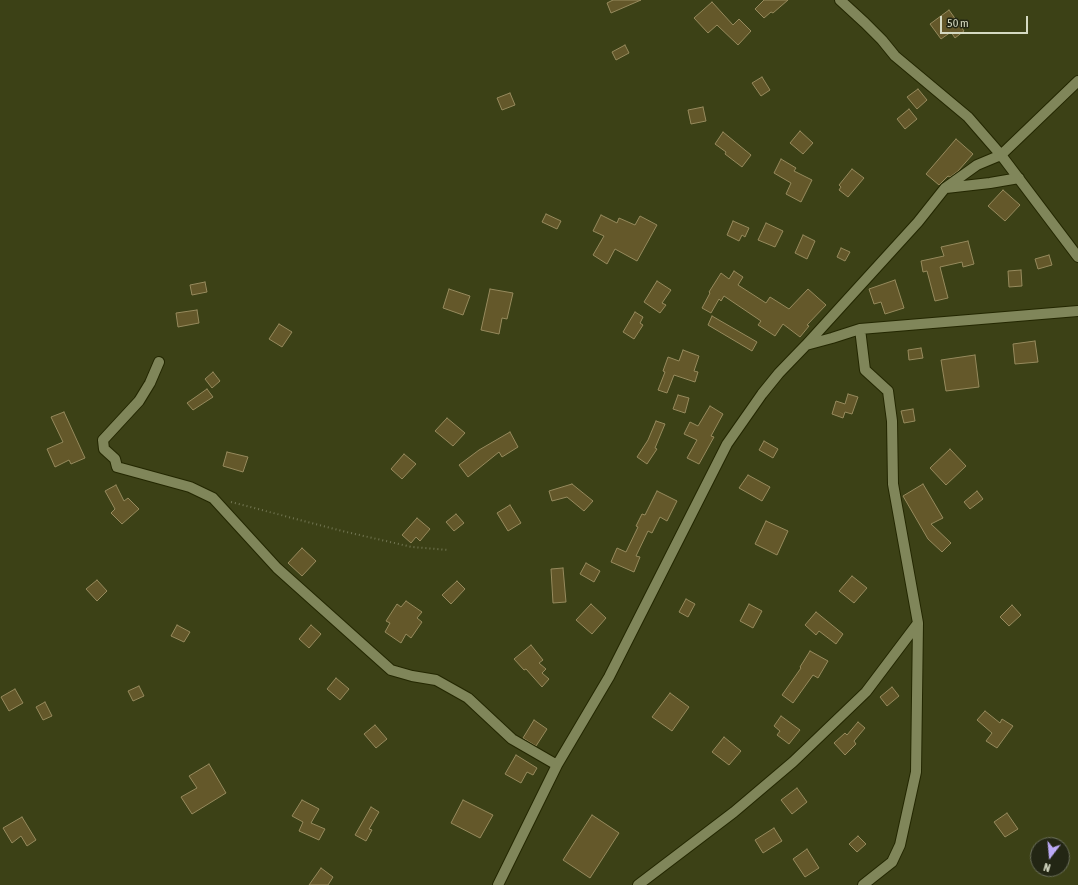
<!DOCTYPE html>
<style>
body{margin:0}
#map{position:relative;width:1078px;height:885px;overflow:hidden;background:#3c4116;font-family:"Asap Condensed",sans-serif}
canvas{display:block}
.north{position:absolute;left:1030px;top:837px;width:40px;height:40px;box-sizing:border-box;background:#232614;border:1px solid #6a6e5a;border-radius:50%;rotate:196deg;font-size:11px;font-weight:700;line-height:16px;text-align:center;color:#d5d9c2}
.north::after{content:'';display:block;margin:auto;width:14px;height:18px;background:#bcaaf6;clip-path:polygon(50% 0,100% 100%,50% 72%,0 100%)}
.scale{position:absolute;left:940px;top:16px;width:88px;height:18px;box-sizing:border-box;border:2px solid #d5d9c2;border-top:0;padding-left:5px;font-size:12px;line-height:14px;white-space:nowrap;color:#d5d9c2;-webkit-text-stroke:3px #232614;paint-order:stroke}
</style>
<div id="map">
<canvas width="1078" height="885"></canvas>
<div class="north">N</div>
<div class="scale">50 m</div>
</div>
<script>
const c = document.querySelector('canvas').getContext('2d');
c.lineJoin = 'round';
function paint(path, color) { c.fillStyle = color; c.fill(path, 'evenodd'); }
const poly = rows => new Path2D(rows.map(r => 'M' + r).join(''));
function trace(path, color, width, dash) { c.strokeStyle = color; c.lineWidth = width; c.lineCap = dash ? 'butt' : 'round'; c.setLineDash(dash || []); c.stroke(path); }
const building = poly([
 [613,0,641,0,611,13,607,3,613,0],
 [764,0,788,0,773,13,771,12,764,18,755,9,764,0],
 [712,2,733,25,739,19,751,31,738,45,717,25,708,33,694,18,712,2],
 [949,10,964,31,955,38,951,32,941,39,930,24,949,10],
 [625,45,629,53,616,60,612,52,625,45],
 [762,77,770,90,761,96,752,83,762,77],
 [918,89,927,100,917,109,907,97,918,89],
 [510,93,515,105,502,110,497,98,510,93],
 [703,107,706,121,691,124,688,110,703,107],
 [909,109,917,119,905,129,897,119,909,109],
 [800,131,813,143,803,154,790,143,800,131],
 [723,132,751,155,742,167,725,154,726,152,715,144,723,132],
 [956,139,973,154,958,171,950,177,948,176,939,185,926,174,956,139],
 [781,159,796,168,794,171,812,180,801,202,786,194,791,183,774,173,781,159],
 [852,169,864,178,848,197,839,190,841,187,839,185,852,169],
 [1003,190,1020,205,1005,221,988,206,1003,190],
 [546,214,561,221,557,229,542,222,546,214],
 [601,215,617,223,619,218,635,225,640,216,657,225,637,261,615,249,607,264,593,255,604,236,593,231,601,215],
 [733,221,749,228,745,237,742,235,739,241,727,235,733,221],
 [766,223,783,231,775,247,758,240,766,223],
 [803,235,815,241,807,259,795,253,803,235],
 [968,241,974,264,963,267,962,262,940,267,948,298,935,301,927,271,923,272,921,261,944,256,941,247,968,241],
 [841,248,850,252,845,261,837,257,841,248],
 [1049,255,1052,265,1038,269,1035,259,1049,255],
 [1021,270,1022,286,1009,287,1008,271,1021,270],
 [734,271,743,277,738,285,766,303,770,297,789,309,808,289,826,305,807,325,809,326,800,337,783,324,775,336,758,325,761,321,724,296,721,301,719,299,711,313,702,308,710,293,709,292,721,273,729,279,734,271],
 [895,280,904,308,885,314,881,302,874,304,869,289,895,280],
 [657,281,671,290,662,303,666,305,660,313,644,302,657,281],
 [205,282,207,292,192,295,190,285,205,282],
 [449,289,470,296,463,315,443,308,449,289],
 [490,289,513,293,507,319,502,318,499,334,481,330,490,289],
 [197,310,199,323,178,327,176,313,197,310],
 [635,312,643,317,640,323,643,325,634,339,623,332,635,312],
 [712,316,757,342,752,351,708,325,712,316],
 [279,324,292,332,282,347,269,339,279,324],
 [1035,341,1038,362,1015,364,1013,344,1035,341],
 [921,348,923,358,909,360,908,350,921,348],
 [683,350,699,356,694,371,698,372,695,382,674,375,667,393,658,390,665,372,663,371,668,357,679,361,683,350],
 [975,355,979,387,946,391,941,360,975,355],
 [213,372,220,381,212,388,205,379,213,372],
 [207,389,213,397,193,410,187,403,207,389],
 [848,394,858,397,852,414,845,412,843,418,832,414,836,401,845,404,848,394],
 [678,395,689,398,685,413,673,409,678,395],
 [710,406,723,414,711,436,714,437,699,464,687,458,697,440,684,434,690,422,698,426,710,406],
 [913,409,915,421,904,423,901,411,913,409],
 [64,412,85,458,71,464,69,460,55,467,47,449,63,442,51,417,64,412],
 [447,418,465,433,453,446,435,431,447,418],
 [656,421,665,424,655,448,657,449,647,464,637,457,648,440,656,421],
 [510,432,518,447,502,457,499,452,468,477,459,465,479,450,510,432],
 [764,441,778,449,773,458,759,450,764,441],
 [950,449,966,466,946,485,930,468,950,449],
 [227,452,248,457,243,472,223,466,227,452],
 [404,454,416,464,402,479,391,469,404,454],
 [748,475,770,487,762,501,739,488,748,475],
 [572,484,593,501,584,511,567,497,552,501,549,491,572,484],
 [923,484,943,518,931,524,951,543,942,552,928,539,903,496,923,484],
 [116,485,124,501,128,498,139,509,122,524,111,513,115,509,105,491,116,485],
 [657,491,677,501,667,521,660,517,652,533,648,531,636,556,640,557,634,572,611,562,617,548,626,552,638,527,636,526,642,514,645,515,657,491],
 [977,491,983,499,970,509,964,502,977,491],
 [510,505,521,523,508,531,497,513,510,505],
 [456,514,464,523,454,531,446,522,456,514],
 [417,518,430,529,420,541,416,537,411,543,402,535,417,518],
 [766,521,788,531,777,555,755,544,766,521],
 [302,548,316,561,302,576,288,563,302,548],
 [586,563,600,571,594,582,580,574,586,563],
 [563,568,566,602,553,603,551,569,563,568],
 [852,576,867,588,854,603,839,591,852,576],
 [97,580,107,591,97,601,86,589,97,580],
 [457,581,465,589,451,604,442,595,457,581],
 [686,599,695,604,688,617,679,612,686,599],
 [406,601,422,612,417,618,422,622,411,638,406,634,401,643,385,632,390,623,386,621,397,604,401,607,406,601],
 [591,604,606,618,592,634,576,620,591,604],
 [749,604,762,611,753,628,740,621,749,604],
 [1012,605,1021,615,1009,626,1000,617,1012,605],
 [816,612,843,634,836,644,819,631,816,635,805,625,816,612],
 [177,625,190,632,184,642,171,636,177,625],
 [311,625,321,634,309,648,299,639,311,625],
 [531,645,543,660,539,663,546,669,542,673,549,679,542,687,526,669,524,670,514,659,531,645],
 [810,651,828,661,818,678,813,675,793,703,782,695,801,668,800,667,810,651],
 [336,678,349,689,340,700,327,689,336,678],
 [139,686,144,696,133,701,128,691,139,686],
 [892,687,899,696,887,706,880,697,892,687],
 [15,689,23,703,9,711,1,697,15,689],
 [670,693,689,707,672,731,652,717,670,693],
 [45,702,52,716,43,720,36,707,45,702],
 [985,711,1000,723,1002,719,1013,726,997,748,986,741,992,733,977,720,985,711],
 [781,716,800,730,789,744,777,735,780,731,774,726,781,716],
 [534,720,547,729,536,746,523,738,534,720],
 [858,722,865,728,854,741,856,744,845,755,834,743,845,733,847,735,858,722],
 [375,725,387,739,376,748,364,734,375,725],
 [724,737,741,751,729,765,712,752,724,737],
 [516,755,537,768,533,775,527,772,521,783,505,774,516,755],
 [209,764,226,793,192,814,181,797,197,788,189,776,209,764],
 [797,788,807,802,792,814,781,800,797,788],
 [302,800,319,809,311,823,325,829,319,840,299,831,303,822,292,816,302,800],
 [463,800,493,815,480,838,451,823,463,800],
 [371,807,379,812,369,829,372,830,366,841,355,835,371,807],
 [1007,813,1018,829,1005,837,994,822,1007,813],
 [592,815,619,833,590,878,563,860,592,815],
 [22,817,36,840,27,846,21,836,12,843,3,828,22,817],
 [774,828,782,841,763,853,755,840,774,828],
 [858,836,866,844,857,852,849,844,858,836],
 [807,849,819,868,805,877,793,859,807,849],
 [321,868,333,877,328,885,309,885,321,868]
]);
paint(building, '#64582a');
trace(building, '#968a5d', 1);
const minor = poly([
 [1078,81,1001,155,1078,257],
 [946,188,990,183,1019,178],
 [860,329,865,370,888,391,892,421,893,484,918,623,916,772,900,845,892,862,863,885],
 [806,345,918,222,945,188,977,165,1001,155,968,117,895,56,882,40,865,23,840,0],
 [159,362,150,383,139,401,103,440,104,449,115,459,117,467,190,487,213,498,277,568,391,670,412,676,436,680,468,698,512,739,557,765],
 [498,885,557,765,609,677,727,444,762,394,779,373,806,345,832,338,860,329,1078,311],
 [638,885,734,812,793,762,866,692,918,623]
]);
trace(minor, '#232700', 12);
trace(poly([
 [231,502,342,531,412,547,449,550]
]), '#727652', 2, [1, 3]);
trace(minor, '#80865a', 10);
</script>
